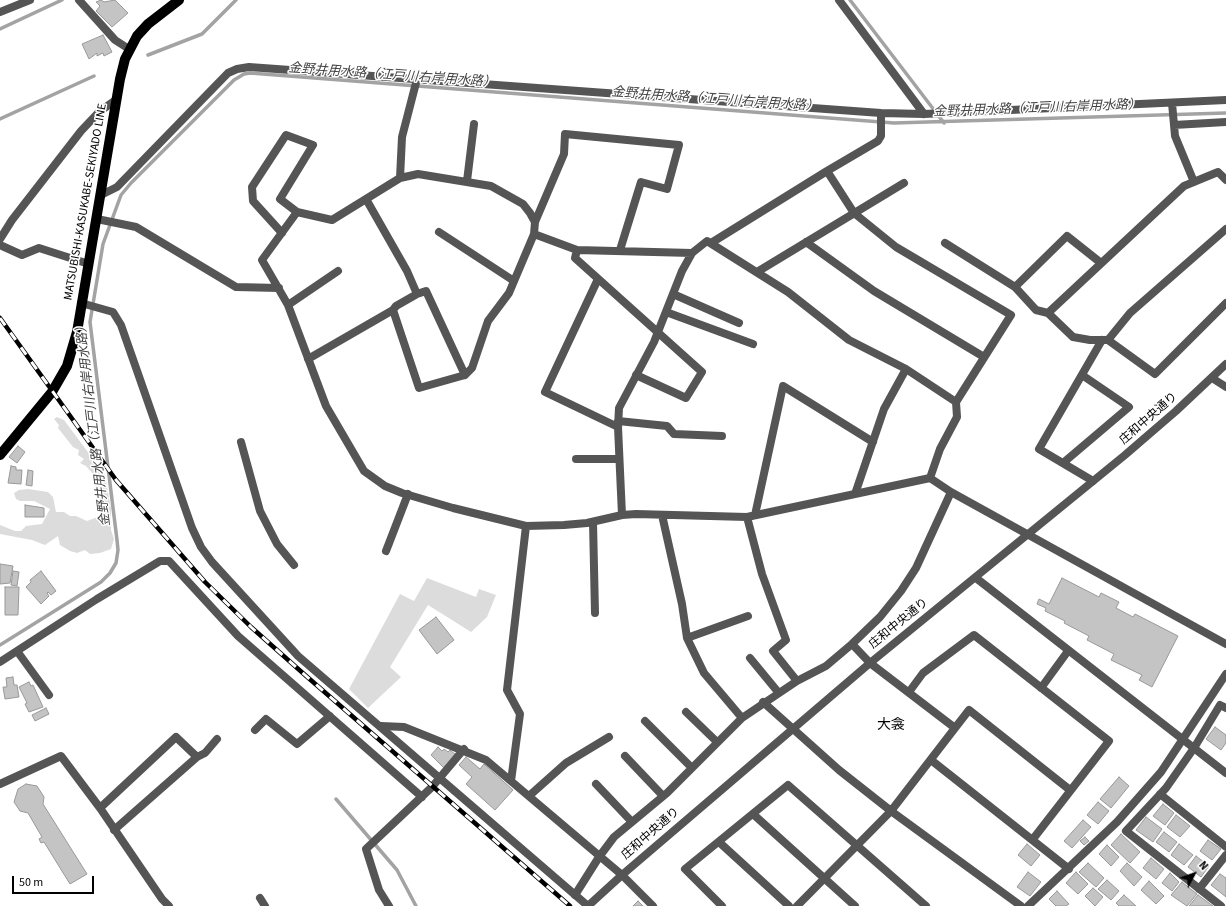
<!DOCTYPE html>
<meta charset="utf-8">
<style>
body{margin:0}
#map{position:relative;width:1226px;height:906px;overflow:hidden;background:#fff;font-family:"Source Sans 3",sans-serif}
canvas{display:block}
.north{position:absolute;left:1174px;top:854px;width:40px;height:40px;-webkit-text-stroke:3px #fff;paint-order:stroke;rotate:49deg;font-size:11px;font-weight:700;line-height:16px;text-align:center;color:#000}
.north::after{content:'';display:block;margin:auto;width:14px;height:18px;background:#000;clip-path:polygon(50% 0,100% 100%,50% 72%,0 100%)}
.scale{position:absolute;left:12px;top:876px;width:82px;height:18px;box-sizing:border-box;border:2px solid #000;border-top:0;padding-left:5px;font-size:12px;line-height:14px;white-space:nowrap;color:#000;-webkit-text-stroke:3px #fff;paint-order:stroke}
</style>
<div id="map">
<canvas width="1226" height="906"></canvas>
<div class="north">N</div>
<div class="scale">50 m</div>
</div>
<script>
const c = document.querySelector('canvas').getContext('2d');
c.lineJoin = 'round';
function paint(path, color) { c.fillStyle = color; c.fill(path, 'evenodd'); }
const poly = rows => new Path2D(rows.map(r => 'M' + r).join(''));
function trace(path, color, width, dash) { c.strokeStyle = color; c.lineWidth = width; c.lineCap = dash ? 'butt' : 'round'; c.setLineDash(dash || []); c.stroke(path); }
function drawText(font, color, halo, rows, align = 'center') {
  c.font = font + ' "Source Sans 3","Noto Sans JP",sans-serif'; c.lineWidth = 3; c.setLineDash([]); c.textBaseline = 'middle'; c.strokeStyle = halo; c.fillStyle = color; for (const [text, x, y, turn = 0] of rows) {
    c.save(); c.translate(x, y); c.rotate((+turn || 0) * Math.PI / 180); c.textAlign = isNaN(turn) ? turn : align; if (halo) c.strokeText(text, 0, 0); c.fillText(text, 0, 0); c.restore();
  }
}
paint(poly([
 [57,417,64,420,105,475,111,509,111,530,114,539,111,549,100,553,90,554,85,550,77,553,70,551,60,545,58,536,45,545,32,540,0,534,0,525,15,531,21,531,26,526,42,524,50,509,34,501,20,501,16,499,14,493,19,490,28,489,48,492,53,497,56,512,64,512,70,516,76,516,87,521,95,518,98,518,101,512,101,503,97,495,93,474,86,466,80,463,84,459,78,455,79,450,73,447,58,428,59,425,54,419],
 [427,578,476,597,479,589,496,595,487,617,471,632,428,605,390,667,401,677,368,708,349,689,400,594,414,601]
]), '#dcdcdc');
trace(poly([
 [850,0,944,123],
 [0,29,62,0],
 [148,55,202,34,236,0],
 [0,119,94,76],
 [0,645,101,582,110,573,116,563,118,550,117,540,90,322,103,244,121,195,131,183,234,80,244,74,250,73,894,123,1226,113],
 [336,799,397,870,416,906]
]), '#a3a3a3', 3.5);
const building = poly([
 [101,0,104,2,115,0,128,13,112,27,96,11,100,6,96,2,101,0],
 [103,35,112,52,104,56,103,53,97,56,97,53,89,59,82,44,103,35],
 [18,446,25,452,17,463,9,457,18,446],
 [11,466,16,467,16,470,22,470,21,484,8,483,11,466],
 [28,470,33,471,32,486,26,485,28,470],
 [25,505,44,508,44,517,25,517,25,505],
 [0,564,13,566,10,583,0,584,0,564],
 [13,571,19,572,17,586,11,585,13,571],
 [41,571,56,591,51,595,48,592,47,593,49,596,41,604,26,587,31,582,30,580,41,571],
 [1062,578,1099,597,1101,593,1119,602,1116,608,1133,617,1135,614,1178,636,1152,687,1139,680,1142,675,1111,660,1114,654,1087,640,1089,636,1064,623,1065,621,1045,611,1046,608,1037,604,1039,599,1049,604,1062,578],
 [5,587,19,587,18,615,5,615,5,587],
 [436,617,454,640,437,654,419,630,436,617],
 [13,677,14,685,17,685,19,697,5,699,3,687,7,687,6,678,13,677],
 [29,682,31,686,33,685,43,707,29,712,25,704,27,703,19,687,29,682],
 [46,708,49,714,35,721,32,715,46,708],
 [1215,727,1226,735,1226,743,1221,750,1206,739,1215,727],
 [438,747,442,751,444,749,448,752,450,750,456,755,444,768,431,755,438,747],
 [466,757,480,769,484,764,513,790,495,810,466,784,472,777,459,765,466,757],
 [1119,777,1129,786,1111,808,1100,799,1119,777],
 [26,784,37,786,44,797,43,804,87,874,70,884,44,842,41,843,39,839,42,837,28,813,20,811,14,802,18,789,26,784],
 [1098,802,1109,811,1098,824,1087,815,1098,802],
 [1163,804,1174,813,1165,825,1153,816,1163,804],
 [1176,815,1190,826,1180,837,1167,827,1176,815],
 [1146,817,1162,829,1153,842,1136,830,1146,817],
 [1083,820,1091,827,1072,848,1064,841,1083,820],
 [1164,832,1177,842,1169,852,1156,842,1164,832],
 [1121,834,1140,852,1130,863,1111,845,1121,834],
 [1085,837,1089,841,1084,845,1080,841,1085,837],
 [1208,840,1221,849,1212,860,1200,851,1208,840],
 [1027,844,1040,855,1031,866,1018,855,1027,844],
 [1179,844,1193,855,1184,865,1171,855,1179,844],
 [1107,845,1119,857,1111,866,1099,854,1107,845],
 [1196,856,1209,866,1201,877,1188,867,1196,856],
 [1151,858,1164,869,1156,879,1143,868,1151,858],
 [1088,863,1104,878,1096,887,1079,872,1088,863],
 [1127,863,1142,877,1134,886,1120,871,1127,863],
 [1028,872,1041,882,1030,896,1017,887,1028,872],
 [1076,872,1088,884,1078,894,1066,883,1076,872],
 [1170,873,1179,882,1172,891,1162,883,1170,873],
 [1220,874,1226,878,1226,897,1211,885,1220,874],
 [1107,880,1119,891,1111,900,1098,889,1107,880],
 [1149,881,1164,896,1156,904,1141,890,1149,881],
 [1182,882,1197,894,1187,906,1171,895,1182,882],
 [1093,888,1103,897,1095,906,1085,896,1093,888],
 [1057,891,1069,904,1066,906,1056,906,1049,899,1057,891],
 [1124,895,1136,906,1119,906,1116,903,1124,895],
 [1198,895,1213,906,1189,906,1198,895],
 [638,901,643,906,633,906,638,901]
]);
paint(building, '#c4c4c4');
trace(building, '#999', 1);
trace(poly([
 [839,0,924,114],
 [0,12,30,0],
 [1172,103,1175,136,1194,182],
 [1174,125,1226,122],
 [827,171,854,213,896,247,1011,315,956,402,957,417,940,449,930,478],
 [400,178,402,137,417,79],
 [1226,180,1218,172,1184,186,1048,313,1073,337,1090,340,1108,340,1155,374,1226,303],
 [467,181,474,124],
 [101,195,117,187,228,73,237,69,249,67,881,113,924,114,1226,100],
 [366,199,407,271,417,294],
 [97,219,136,227,236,287,279,288],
 [535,222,564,154,565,134,679,145,667,189,641,182,620,250],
 [439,232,514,281],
 [282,233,253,201,252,187,286,135,313,145,280,199,297,212],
 [534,234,577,250,692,253],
 [0,239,12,220,81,131,99,112,117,99],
 [806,242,874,291,984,357],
 [711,243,827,171,878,141,881,136,881,113],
 [945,243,1015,287],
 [0,245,22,255,39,248,89,264],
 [577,250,575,258,702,372,686,398,636,375],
 [757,272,904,183],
 [598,279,545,392,618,427],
 [673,294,739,323],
 [288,305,338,271],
 [393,310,419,388,465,375,472,368,488,321,509,293,534,234,535,222,530,213,523,204,491,186,418,174,400,178,332,220,297,212,262,260,288,305,326,406,364,471,385,486,402,493,453,508,526,526,564,525,587,523,622,515,636,514,747,517,930,478,951,492,1226,644],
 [666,312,753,344],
 [1048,313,1036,310,1015,287,1067,236,1101,263],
 [1108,340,1130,313,1226,229],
 [308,359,393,310,396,306,417,294,426,291,465,375],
 [1212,378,1226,387],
 [618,421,667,426,674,434,722,436],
 [241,442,260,511,277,544,294,565],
 [576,459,619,459],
 [1063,463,1129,407,1082,375],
 [1093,481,1039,449,1102,340],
 [855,494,884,409,906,369],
 [622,515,618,427,619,408,654,342,682,271,692,253,707,241,788,292,849,340,906,369,956,402],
 [662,515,682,604,687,638,704,673,742,718],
 [755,515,783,386,873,442],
 [747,517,762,574,786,640,773,651,797,681],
 [593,522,595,613],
 [386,551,408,494],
 [687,638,748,616],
 [17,651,49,695],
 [750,658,778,692],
 [0,662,97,599,160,561,169,561,238,636,422,797],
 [1041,688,1068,651],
 [909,692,923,673,974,635,1109,741,1033,839],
 [763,702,839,770,891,811,1021,906],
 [686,712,717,742],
 [645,721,692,768],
 [381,726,404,727,486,760,622,875,653,906],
 [955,728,969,710,1070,790],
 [255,730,266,719,297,744,330,716],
 [625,756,663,796],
 [931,760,1069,869],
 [511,781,520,714,507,690,526,526],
 [0,784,61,756,100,808,162,899,169,906],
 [596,784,632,822],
 [1160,794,1226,847],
 [529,796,566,763,609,737],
 [100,808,176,737,197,757,205,753,217,739],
 [753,814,855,906],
 [114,830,197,757],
 [719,842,789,906],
 [1199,889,1226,855],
 [575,895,599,857,614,837,667,793,742,718,797,681,826,666,852,644,880,617,901,591,916,568,951,492],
 [260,898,265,906],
 [389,906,379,890,366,849,432,787,464,749],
 [722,906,685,869,788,785,926,906],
 [797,906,891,811,955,728,870,663,852,644],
 [1028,906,1117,822,1161,772,1226,674],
 [1221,906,1126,831,1166,788,1194,748,1220,705,1226,708]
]), '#555', 8);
trace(poly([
 [79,0,115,40,129,49],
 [81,303,113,312,121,325,192,528,201,547,212,562,298,656,588,906,622,875,870,663,1125,455,1176,411,1226,364],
 [976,578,1226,773]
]), '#555', 8);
trace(poly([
 [0,455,52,392,67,366,77,332,120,79,125,59,137,36,148,24,179,0]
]), '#000', 10);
const rail = poly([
 [0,318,116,480,205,582,251,627,305,675,570,906]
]);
trace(rail, '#000', 4.5);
trace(rail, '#fff', 3, [9]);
drawText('12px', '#000', '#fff', [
 ["MATSUBISHI-KASUKABE-SEKIYADO LINE",86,202,-80],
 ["庄和中央通り",1149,419,-41],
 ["庄和中央通り",899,624,-39],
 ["庄和中央通り",651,834,-41]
]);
drawText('italic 13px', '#444', '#fff', [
 ["金野井用水路（江戸川右岸用水路）",392,76,4],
 ["金野井用水路（江戸川右岸用水路）",715,100,4],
 ["金野井用水路（江戸川右岸用水路）",1037,109,-2],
 ["金野井用水路（江戸川右岸用水路）",94,423,-97]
]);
drawText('14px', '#000', '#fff', [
 ["大衾",891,726]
]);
</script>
